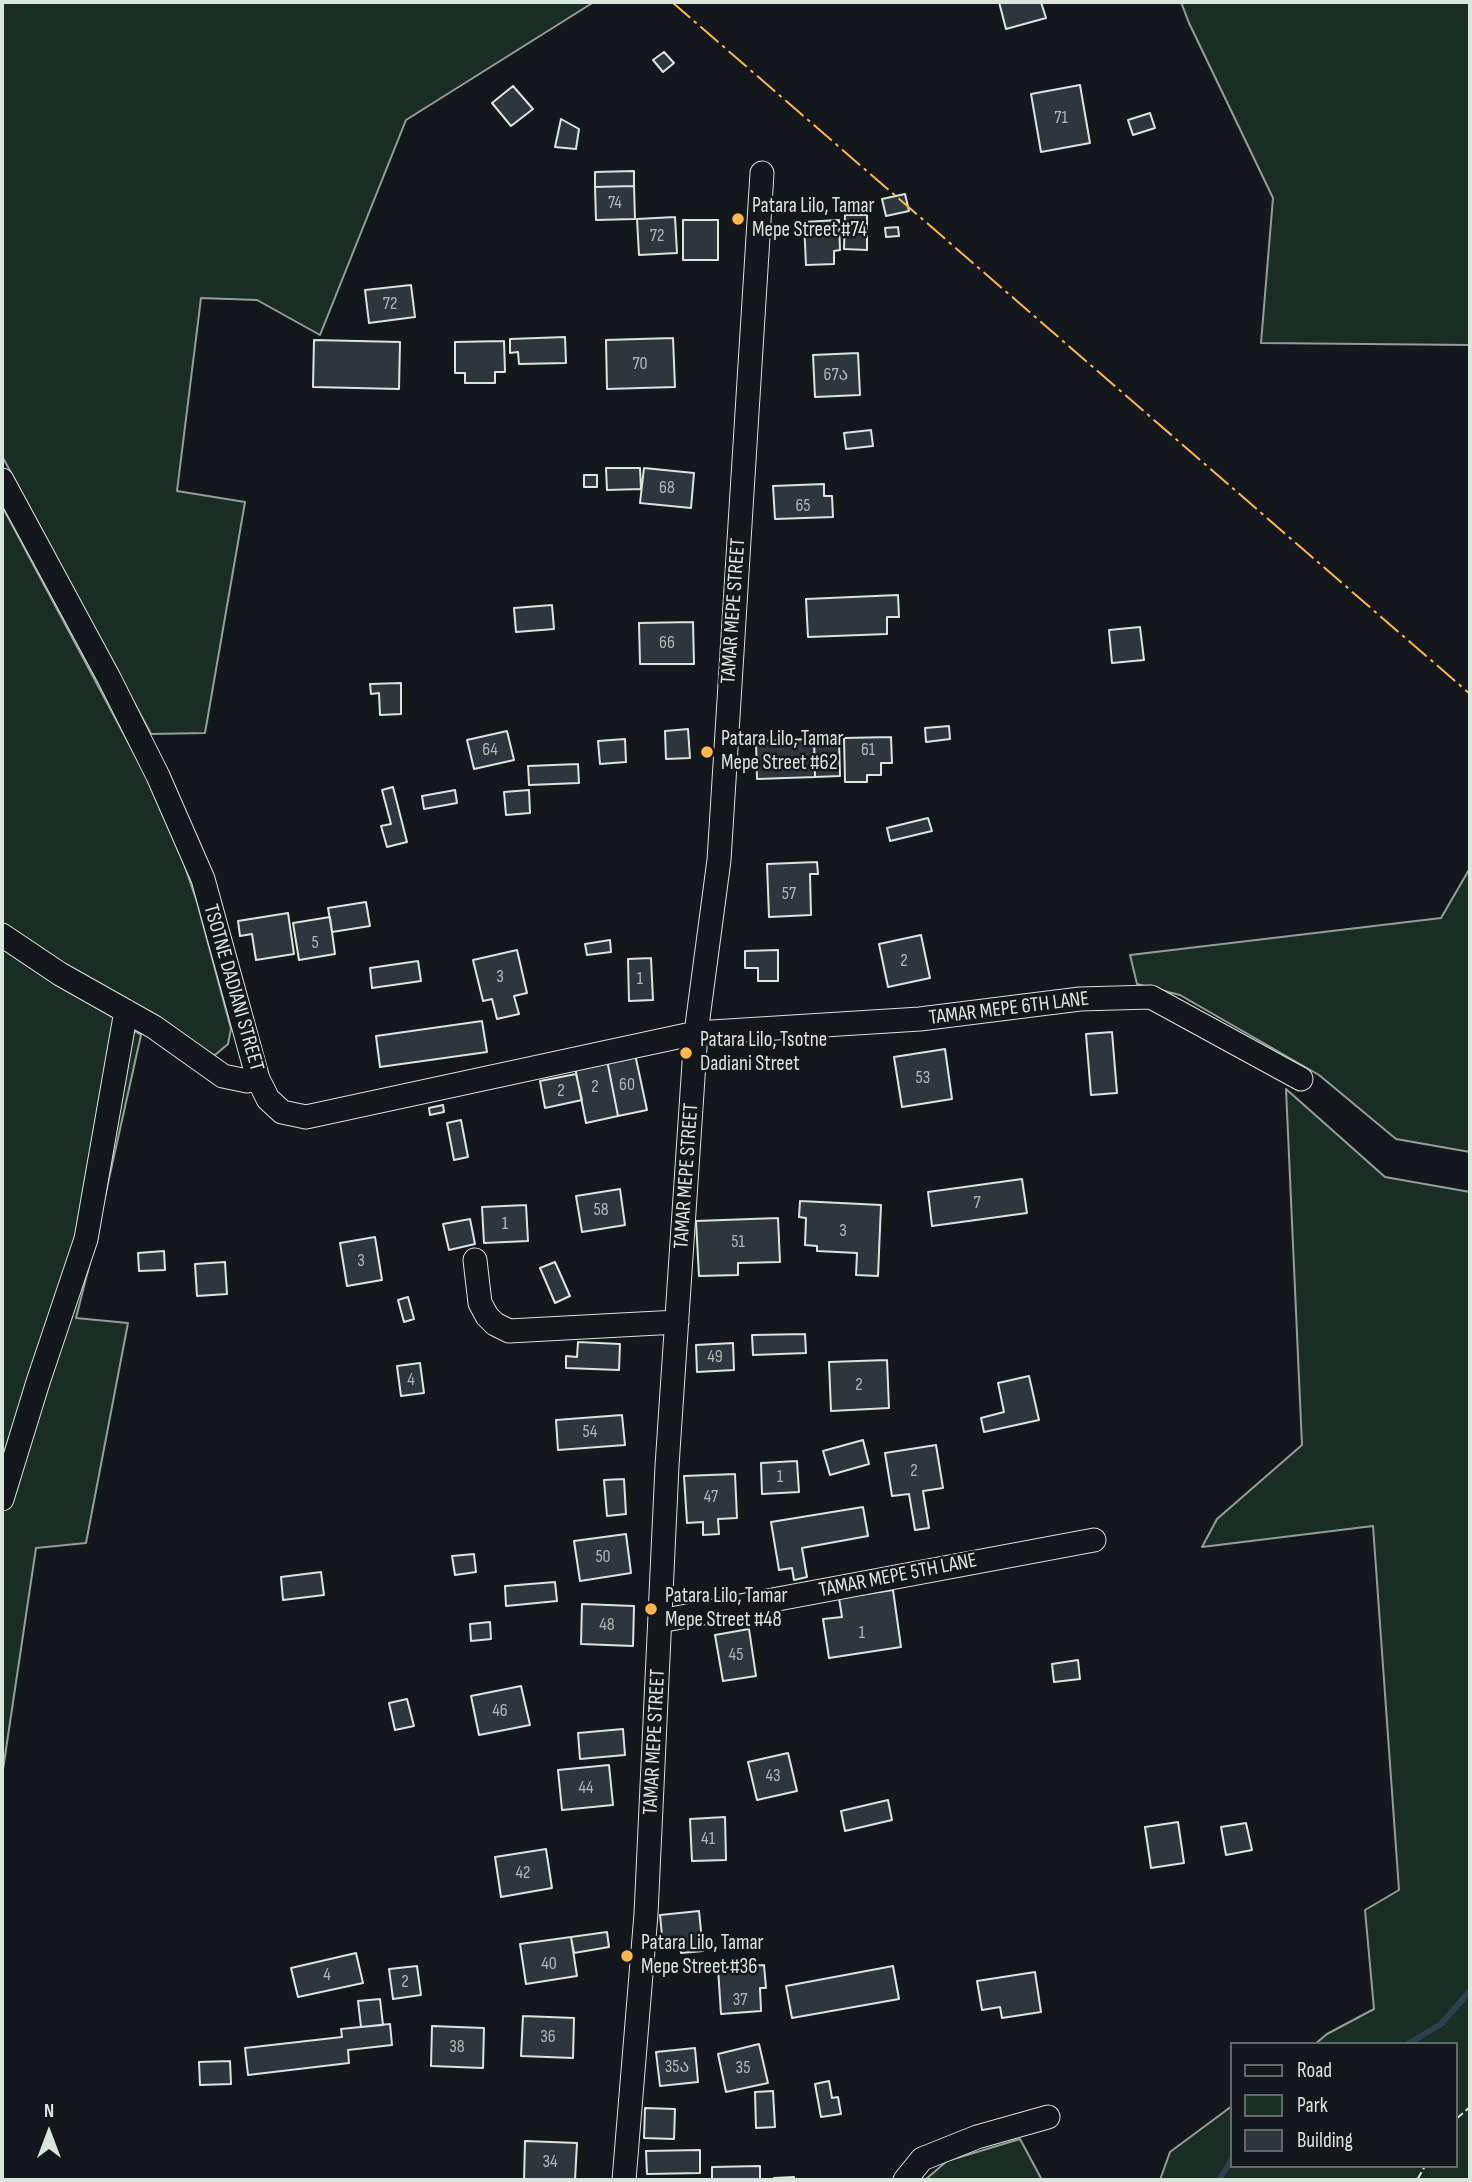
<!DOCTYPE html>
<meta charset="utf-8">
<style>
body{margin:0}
#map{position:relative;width:1472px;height:2182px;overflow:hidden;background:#14181c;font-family:"Sofia Sans Condensed",sans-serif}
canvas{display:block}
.frame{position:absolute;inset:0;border:4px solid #d8e6dc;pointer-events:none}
.legend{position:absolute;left:1230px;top:2042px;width:228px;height:126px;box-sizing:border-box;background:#14181c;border:2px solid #626a69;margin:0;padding:9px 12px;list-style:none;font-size:21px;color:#d8e6dc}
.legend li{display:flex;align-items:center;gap:14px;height:35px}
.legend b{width:35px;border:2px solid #626a69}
.north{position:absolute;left:14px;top:2098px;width:70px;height:70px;-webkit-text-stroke:5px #14181c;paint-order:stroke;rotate:0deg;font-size:19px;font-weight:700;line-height:28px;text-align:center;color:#d8e6dc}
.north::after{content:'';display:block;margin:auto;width:24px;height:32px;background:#d8e6dc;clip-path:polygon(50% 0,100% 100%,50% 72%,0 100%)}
</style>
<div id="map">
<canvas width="1472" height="2182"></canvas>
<div class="frame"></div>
<ul class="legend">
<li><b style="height:9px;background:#14181c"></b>Road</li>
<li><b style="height:19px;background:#1a2d24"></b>Park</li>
<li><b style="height:19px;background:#2c363c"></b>Building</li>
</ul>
<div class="north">N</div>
</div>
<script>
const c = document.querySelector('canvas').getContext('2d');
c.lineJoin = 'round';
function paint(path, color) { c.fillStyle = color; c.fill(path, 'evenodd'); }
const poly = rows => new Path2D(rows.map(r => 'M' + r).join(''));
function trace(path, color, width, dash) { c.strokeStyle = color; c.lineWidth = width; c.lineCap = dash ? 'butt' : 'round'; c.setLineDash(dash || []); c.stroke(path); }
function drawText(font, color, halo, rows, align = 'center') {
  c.font = font + ' "Sofia Sans Condensed","Noto Sans Georgian",sans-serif'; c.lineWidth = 5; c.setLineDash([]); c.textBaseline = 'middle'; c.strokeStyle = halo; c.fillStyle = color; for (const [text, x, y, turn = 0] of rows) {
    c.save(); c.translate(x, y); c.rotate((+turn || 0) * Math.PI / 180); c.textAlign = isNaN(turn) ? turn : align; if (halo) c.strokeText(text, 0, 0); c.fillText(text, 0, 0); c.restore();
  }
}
const green = poly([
 [2,2,594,2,406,120,320,335,257,300,201,298,177,491,245,502,205,733,151,734,2,456,2,2],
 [1181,2,1470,2,1470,345,1261,343,1273,198,1189,23,1181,2],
 [2,506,168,817,197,902,231,1029,228,1044,215,1055,205,1053,2,928,2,506],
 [1470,868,1470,1152,1396,1139,1319,1075,1180,995,1137,984,1130,955,1441,918,1470,868],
 [2,947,141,1035,92,1255,76,1318,128,1323,86,1543,36,1548,2,1776,2,947],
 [1286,1089,1385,1177,1470,1192,1470,2180,1160,2180,1170,2152,1232,2106,1232,2166,1456,2166,1456,2044,1315,2044,1327,2034,1374,2009,1365,1910,1399,1890,1373,1526,1202,1547,1217,1519,1302,1445,1286,1089],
 [1020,2139,1042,2180,925,2180,947,2161,1020,2139]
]);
paint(green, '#1a2d24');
trace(green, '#939e99', 2);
trace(poly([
 [1408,2044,1441,2024,1470,1991],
 [1219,2180,1232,2159]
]), '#2f3f4d', 6);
const building = poly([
 [999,2,1041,2,1046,18,1006,29,999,2],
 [664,52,674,63,663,72,653,60,664,52],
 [1080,85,1090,143,1041,152,1031,94,1080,85],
 [513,86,533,109,511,126,492,103,513,86],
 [1150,113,1155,128,1133,135,1128,120,1150,113],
 [561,119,579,129,576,149,555,147,561,119],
 [634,171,634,186,595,187,595,172,634,171],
 [634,186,635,219,596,220,595,187,634,186],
 [905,194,909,211,886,216,882,199,905,194],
 [845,215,867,215,867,250,844,249,845,215],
 [675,217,677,253,639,255,637,219,675,217],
 [683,220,718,220,718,260,683,260,683,220],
 [839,220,840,250,834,251,834,264,806,265,804,222,839,220],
 [898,227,899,236,886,237,885,228,898,227],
 [411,285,415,317,369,323,365,290,411,285],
 [565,337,566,363,519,364,518,352,510,353,510,339,565,337],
 [673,338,675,387,607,389,606,340,673,338],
 [314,340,400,342,399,389,313,387,314,340],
 [504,341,505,372,495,372,495,383,465,383,465,373,455,373,455,342,504,341],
 [858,353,860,395,815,397,813,355,858,353],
 [871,430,873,446,846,449,844,433,871,430],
 [606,468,640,468,641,489,607,490,606,468],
 [644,468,694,473,691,508,640,503,644,468],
 [584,475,597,475,597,487,584,487,584,475],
 [824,484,824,496,832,496,833,517,775,519,773,486,824,484],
 [898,595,899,617,887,617,887,634,808,637,806,599,898,595],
 [552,605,554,629,516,632,514,608,552,605],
 [693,622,694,664,640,664,639,623,693,622],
 [1140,627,1144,660,1112,663,1109,630,1140,627],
 [401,683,401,714,380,715,379,693,371,694,370,684,401,683],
 [949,726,950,739,926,742,925,728,949,726],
 [688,729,690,758,666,759,665,731,688,729],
 [507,731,514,760,474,769,467,740,507,731],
 [891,737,892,763,881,763,881,775,867,775,867,782,845,782,844,738,891,737],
 [625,739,626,762,600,764,598,741,625,739],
 [814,739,839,739,840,776,815,777,814,739],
 [814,739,815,777,757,779,756,741,814,739],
 [578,764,579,783,529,785,528,766,578,764],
 [393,787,407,842,387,847,381,826,391,824,382,790,393,787],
 [455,790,457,803,424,809,422,796,455,790],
 [529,790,530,813,506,815,504,792,529,790],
 [928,818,932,831,890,841,887,828,928,818],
 [817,862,818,874,810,874,811,915,769,917,767,864,817,862],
 [366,902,370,926,332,932,328,908,366,902],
 [288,913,294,954,256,960,252,934,240,936,238,921,288,913],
 [330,917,335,954,299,960,293,923,330,917],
 [921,935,930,978,888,987,879,944,921,935],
 [610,940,611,952,587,955,585,944,610,940],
 [517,950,527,993,514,996,519,1014,497,1019,492,999,483,1001,473,960,517,950],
 [778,950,778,981,758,981,758,968,745,968,745,951,778,950],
 [651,958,653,1000,629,1001,628,959,651,958],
 [418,961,421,981,372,988,370,968,418,961],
 [482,1021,487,1052,380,1067,376,1036,482,1021],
 [1112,1032,1117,1093,1091,1095,1086,1034,1112,1032],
 [945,1049,952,1099,902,1107,894,1057,945,1049],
 [635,1054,647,1110,618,1116,607,1060,635,1054],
 [607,1060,618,1116,586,1123,575,1067,607,1060],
 [576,1074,582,1100,545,1108,540,1081,576,1074],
 [443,1105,444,1112,430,1115,429,1108,443,1105],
 [461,1120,468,1157,454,1160,447,1123,461,1120],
 [1022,1179,1027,1213,932,1226,928,1192,1022,1179],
 [620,1189,625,1225,582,1232,576,1196,620,1189],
 [800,1201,881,1205,878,1276,856,1275,857,1253,817,1251,817,1246,805,1245,806,1218,799,1217,800,1201],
 [526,1205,528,1241,484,1243,482,1207,526,1205],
 [778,1218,780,1262,738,1263,738,1275,699,1276,696,1221,778,1218],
 [470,1219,475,1244,449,1250,443,1224,470,1219],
 [375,1237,382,1280,347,1286,340,1243,375,1237],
 [164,1251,165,1270,139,1271,138,1253,164,1251],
 [225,1262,227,1294,197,1296,195,1264,225,1262],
 [555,1262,570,1296,555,1303,540,1268,555,1262],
 [408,1297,414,1319,404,1322,398,1300,408,1297],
 [805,1334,806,1353,753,1355,752,1335,805,1334],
 [578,1342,620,1344,619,1370,566,1368,566,1356,577,1357,578,1342],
 [733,1343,734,1370,697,1372,696,1345,733,1343],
 [887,1360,889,1408,831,1411,829,1362,887,1360],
 [420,1363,424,1393,401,1396,397,1366,420,1363],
 [1029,1376,1039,1420,984,1432,981,1418,1004,1412,998,1383,1029,1376],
 [622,1415,625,1445,558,1450,556,1420,622,1415],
 [863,1440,869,1464,830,1475,823,1451,863,1440],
 [936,1445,943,1488,923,1491,929,1528,915,1530,909,1494,892,1496,885,1453,936,1445],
 [797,1461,799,1492,762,1494,761,1463,797,1461],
 [735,1474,737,1518,718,1519,719,1534,703,1535,703,1522,687,1523,684,1476,735,1474],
 [624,1479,626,1514,607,1516,604,1480,624,1479],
 [863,1507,868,1536,802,1548,807,1577,794,1580,792,1568,779,1570,771,1522,863,1507],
 [626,1534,631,1573,580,1581,574,1541,626,1534],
 [474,1554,476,1572,455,1575,452,1556,474,1554],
 [321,1572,324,1595,283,1600,281,1577,321,1572],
 [555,1582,557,1601,506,1606,505,1586,555,1582],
 [893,1590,901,1647,829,1658,823,1619,842,1617,839,1598,893,1590],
 [582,1604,634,1606,633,1646,581,1644,582,1604],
 [490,1622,491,1639,471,1641,470,1624,490,1622],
 [749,1629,756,1676,723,1681,715,1635,749,1629],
 [1078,1660,1080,1679,1054,1682,1052,1664,1078,1660],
 [521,1686,530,1725,479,1735,471,1696,521,1686],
 [407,1699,414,1726,395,1730,389,1703,407,1699],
 [623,1729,625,1755,580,1759,578,1733,623,1729],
 [788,1753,797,1791,757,1800,748,1762,788,1753],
 [609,1765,613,1805,562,1810,558,1770,609,1765],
 [888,1800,892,1820,845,1831,841,1811,888,1800],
 [725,1817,726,1860,692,1861,690,1819,725,1817],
 [1178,1822,1184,1863,1151,1868,1145,1827,1178,1822],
 [1246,1823,1252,1850,1226,1855,1221,1827,1246,1823],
 [546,1849,552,1888,501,1897,495,1857,546,1849],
 [699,1911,703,1951,681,1953,680,1945,663,1946,660,1915,699,1911],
 [607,1932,609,1947,574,1953,571,1937,607,1932],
 [571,1937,577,1976,526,1984,520,1944,571,1937],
 [356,1953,363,1983,298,1997,291,1968,356,1953],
 [764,1965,766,1988,760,1988,761,2011,721,2014,718,1968,764,1965],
 [417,1966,421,1995,393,1999,389,1969,417,1966],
 [893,1966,899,1999,792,2018,786,1986,893,1966],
 [1035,1972,1041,2012,1002,2018,1000,2007,982,2010,977,1981,1035,1972],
 [380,1999,383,2025,361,2027,358,2001,380,1999],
 [523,2016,574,2018,573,2058,521,2056,523,2016],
 [390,2024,392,2045,348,2050,349,2063,248,2075,245,2048,342,2037,341,2029,390,2024],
 [432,2026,484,2028,483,2068,431,2066,432,2026],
 [759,2044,768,2083,726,2092,718,2054,759,2044],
 [695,2048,698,2082,660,2086,656,2052,695,2048],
 [230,2061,231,2084,200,2085,199,2062,230,2061],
 [829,2081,832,2098,838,2097,841,2114,821,2117,815,2084,829,2081],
 [773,2091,775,2127,756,2128,755,2092,773,2091],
 [645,2108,675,2109,674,2139,644,2138,645,2108],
 [525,2141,577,2143,575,2180,524,2180,525,2141],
 [700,2150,700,2173,647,2174,646,2151,700,2150],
 [760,2166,760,2180,712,2180,712,2167,760,2166],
 [794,2177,794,2180,774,2180,774,2178,794,2177]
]);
paint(building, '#2c363c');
trace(building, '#d8e6dc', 2);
const minor = poly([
 [2,480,109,678,158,776,203,879,258,1079,268,1099,282,1112,306,1117,696,1033,920,1019,1080,999,1151,997,1301,1079],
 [2,935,60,974,154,1027,223,1076,247,1081,258,1079],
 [475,1260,480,1303,487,1316,495,1324,509,1331,677,1322],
 [2,1499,38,1382,86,1239,126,1011],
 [660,1621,1094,1540],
 [624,2180,646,1914,667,1466,696,1033,719,860,762,173],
 [905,2180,922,2159,977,2137,1048,2117]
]);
trace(minor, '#d8e6dc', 25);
trace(minor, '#14181c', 23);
trace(poly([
 [1456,2119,1470,2107],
 [1417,2180,1425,2166]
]), '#d8e6dc', 2, [9, 3.5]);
trace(poly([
 [672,2,1470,694]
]), '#ffb74d', 2, [24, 5, 3.5, 5]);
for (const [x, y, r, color] of [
 [738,219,7,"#ffb74d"],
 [707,752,7,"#ffb74d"],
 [686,1053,7,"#ffb74d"],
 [651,1609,7,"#ffb74d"],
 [627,1956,7,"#ffb74d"]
]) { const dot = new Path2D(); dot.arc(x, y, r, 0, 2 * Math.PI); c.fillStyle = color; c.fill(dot); trace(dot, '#14181c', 2.5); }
drawText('18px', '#adbab4', null, [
 ["71",1061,118],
 ["74",615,203],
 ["72",657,236],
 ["72",390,304],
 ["70",640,364],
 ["67ა",836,375],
 ["68",667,488],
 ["65",803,506],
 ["66",667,643],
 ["64",490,750],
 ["61",868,750],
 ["57",789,894],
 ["5",315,943],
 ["2",904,961],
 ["3",500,977],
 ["1",640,979],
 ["53",923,1078],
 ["60",627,1085],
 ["2",595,1087],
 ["2",561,1091],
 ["7",977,1203],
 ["58",601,1210],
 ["1",505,1224],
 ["3",843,1231],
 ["51",738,1242],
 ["3",361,1261],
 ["49",715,1357],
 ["4",411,1380],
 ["2",859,1385],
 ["54",590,1432],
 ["2",914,1471],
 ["1",780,1477],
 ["47",711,1497],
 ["50",603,1557],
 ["48",607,1625],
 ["1",862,1633],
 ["45",736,1655],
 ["46",500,1711],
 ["43",773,1776],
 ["44",586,1788],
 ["41",708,1839],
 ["42",523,1873],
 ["40",549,1964],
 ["4",327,1975],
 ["2",405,1982],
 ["37",740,2000],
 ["36",548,2037],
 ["38",457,2047],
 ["35ა",677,2067],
 ["35",743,2068],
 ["34",550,2162]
]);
drawText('21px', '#d8e6dc', '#14181c', [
 ["Patara Lilo, Tamar",752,207],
 ["Mepe Street #74",752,231],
 ["Patara Lilo, Tamar",721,740],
 ["Mepe Street #62",721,764],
 ["Patara Lilo, Tsotne",700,1041],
 ["Dadiani Street",700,1065],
 ["Patara Lilo, Tamar",665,1597],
 ["Mepe Street #48",665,1621],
 ["Patara Lilo, Tamar",641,1944],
 ["Mepe Street #36",641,1968]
], 'left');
drawText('21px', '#d8e6dc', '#14181c', [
 ["TAMAR MEPE STREET",734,611,-86],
 ["TSOTNE DADIANI STREET",233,988,74],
 ["TAMAR MEPE 6TH LANE",1009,1009,-7],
 ["TAMAR MEPE STREET",687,1176,-86],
 ["TAMAR MEPE 5TH LANE",898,1576,-11],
 ["TAMAR MEPE STREET",655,1742,-87]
]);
</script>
